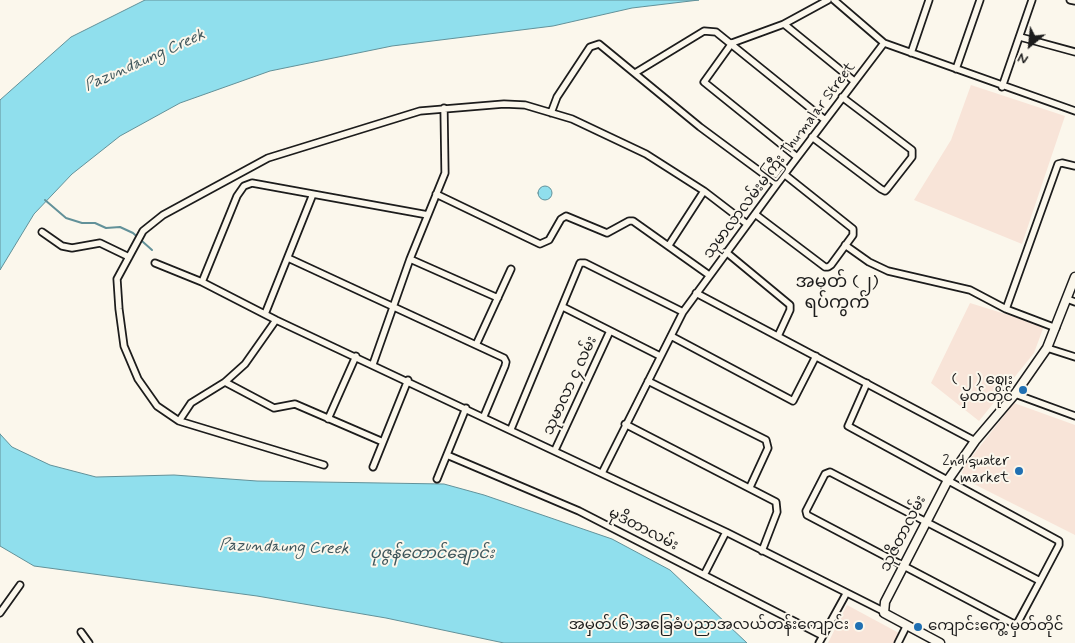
<!DOCTYPE html>
<meta charset="utf-8">
<style>
body{margin:0}
#map{position:relative;width:1075px;height:643px;overflow:hidden;background:#fbf7ec;font-family:Mynerve,sans-serif}
canvas{display:block}
.north{position:absolute;left:1005px;top:20px;width:50px;height:50px;-webkit-text-stroke:4px #fbf7ec;paint-order:stroke;rotate:208deg;font-size:14px;font-weight:700;line-height:20px;text-align:center;color:#1c1c1c}
.north::after{content:'';display:block;margin:auto;width:18px;height:22px;background:#1c1c1c;clip-path:polygon(50% 0,100% 100%,50% 72%,0 100%)}
</style>
<div id="map">
<canvas width="1075" height="643"></canvas>
<div class="north">N</div>
</div>
<script>
const c = document.querySelector('canvas').getContext('2d');
c.lineJoin = 'round';
function paint(path, color) { c.fillStyle = color; c.fill(path, 'evenodd'); }
const poly = rows => new Path2D(rows.map(r => 'M' + r).join(''));
function trace(path, color, width, dash) { c.strokeStyle = color; c.lineWidth = width; c.lineCap = dash ? 'butt' : 'round'; c.setLineDash(dash || []); c.stroke(path); }
function drawText(font, color, halo, rows, align = 'center') {
  c.font = font + ' Mynerve,"Noto Sans Myanmar",sans-serif'; c.lineWidth = 4; c.setLineDash([]); c.textBaseline = 'middle'; c.strokeStyle = halo; c.fillStyle = color; for (const [text, x, y, turn = 0] of rows) {
    c.save(); c.translate(x, y); c.rotate((+turn || 0) * Math.PI / 180); c.textAlign = isNaN(turn) ? turn : align; if (halo) c.strokeText(text, 0, 0); c.fillText(text, 0, 0); c.restore();
  }
}
paint(poly([
 [971,85,1065,116,1022,244,914,200,951,140],
 [970,303,1044,326,1034,353,979,421,931,383],
 [1014,403,1075,425,1075,535,960,477,966,464],
 [847,605,899,633,894,643,828,643]
]), '#f8e4d8');
const water = poly([
 [145,0,699,0,632,8,553,26,392,46,270,71,180,103,120,136,72,174,34,214,0,270,0,100,71,37,145,0],
 '538 193a7 7 0 1 1 14 0a7 7 0 1 1-14 0Z',
 [0,434,12,447,50,465,96,477,174,475,257,481,444,484,484,495,612,539,670,570,747,643,504,643,386,618,257,596,34,566,0,546,0,434]
]);
paint(water, '#90dfed');
trace(water, '#629199', 1);
trace(poly([
 [45,200,66,218,82,223,95,223,106,228,120,227,133,233,152,250]
]), '#629199', 2);
const minor = poly([
 [834,0,884,43],
 [1070,0,1075,1],
 [784,24,854,81],
 [1020,37,1075,52],
 [732,43,704,82,797,157],
 [732,43,784,24,828,0],
 [911,53,929,0],
 [956,69,980,0],
 [635,73,704,31,716,32,825,120],
 [1002,87,1032,0],
 [551,113,557,97,590,47,599,44,700,127,777,184],
 [812,137,881,189,885,191,887,189,912,157,912,150,842,97],
 [436,194,540,244,549,240,561,219,566,216,607,233,629,221,633,221,709,275],
 [755,214,825,267,828,267,831,265,853,235,853,229,784,174],
 [42,232,62,246,72,248,100,243,129,257],
 [669,245,704,191],
 [845,245,869,262,888,271,970,290,1006,309,1056,328],
 [726,252,790,305,790,310,778,336],
 [288,258,504,358,506,362,505,366,484,416],
 [410,259,498,298],
 [155,263,202,282,276,320,726,532,883,611],
 [202,282,237,196,244,186,252,183,428,215],
 [696,293,975,441],
 [1067,299,1075,302],
 [563,307,660,356],
 [1006,309,1058,164,1062,163,1075,166],
 [265,314,313,194],
 [671,336,793,401,816,356],
 [476,345,511,269],
 [1047,348,1075,357],
 [373,364,410,259,445,173,444,108],
 [648,381,766,440,768,448,750,487],
 [225,382,274,408,295,404,383,442],
 [867,383,848,426,1059,541,1059,545,1040,581,1018,622,1014,624,807,515,806,511,825,474,830,472,1040,581],
 [1015,394,1075,416],
 [328,419,356,356],
 [179,421,191,403,225,382,245,364,276,320],
 [625,424,776,502,777,512,762,551],
 [511,429,580,263,585,263,683,312],
 [555,450,610,331],
 [447,455,579,511,823,636],
 [324,465,179,421,157,406,138,379,124,346,119,309,117,279,143,231,163,215,268,158,420,111,504,104,525,105,572,119,646,154,704,191,747,224],
 [373,467,408,380],
 [602,473,683,312,777,184,884,43,1075,111],
 [437,479,466,408],
 [704,575,726,532],
 [0,613,20,585],
 [81,632,89,643],
 [819,643,846,594],
 [898,643,907,625]
]);
const secondary = poly([
 [940,643,884,613,885,602,948,480,975,441,1015,394,1047,348,1075,277]
]);
trace(minor, '#1c1c1c', 9);
trace(secondary, '#1c1c1c', 11);
trace(minor, '#fbf7ec', 5.5);
trace(secondary, '#fbf7ec', 8);
for (const [x, y, r, color] of [
 [1023,390,5,"#1f6fb2"],
 [1019,471,5,"#1f6fb2"],
 [859,626,5,"#1f6fb2"],
 [918,627,5,"#1f6fb2"]
]) { const dot = new Path2D(); dot.arc(x, y, r, 0, 2 * Math.PI); c.fillStyle = color; c.fill(dot); trace(dot, '#fbf7ec', 2); }
drawText('15px', '#1c1c1c', '#fbf7ec', [
 ["သုမာလာလမ်းမကြီး Thumalar Street",780,161,-53],
 ["သုမာလာ ၄ လမ်း",571,386,-65],
 ["မုဒိတာလမ်း",643,530,27],
 ["သုဇိတာလမ်း",904,534,-63]
]);
drawText('15px', '#1c1c1c', '#fbf7ec', [
 ["( ၂ ) ဈေး",1013,381],
 ["မှတ်တိုင်",1013,398],
 ["2nd quater",1009,462],
 ["market",1009,479],
 ["အမှတ်(၆)အခြေခံပညာအလယ်တန်းကျောင်း",849,626],
 ["ကျောင်းကွေ့ မှတ်တိုင်",928,627,"left"]
], 'right');
drawText('italic 16px', '#3f565b', '#fbf7ec', [
 ["Pazundaung Creek",145,61,-24],
 ["Pazundaung Creek",284,548,2],
 ["ပုဇွန်တောင်ချောင်း",432,555]
]);
drawText('18px', '#1c1c1c', '#fbf7ec', [
 ["အမှတ် (၂)",837,283],
 ["ရပ်ကွက်",837,304]
]);
</script>
